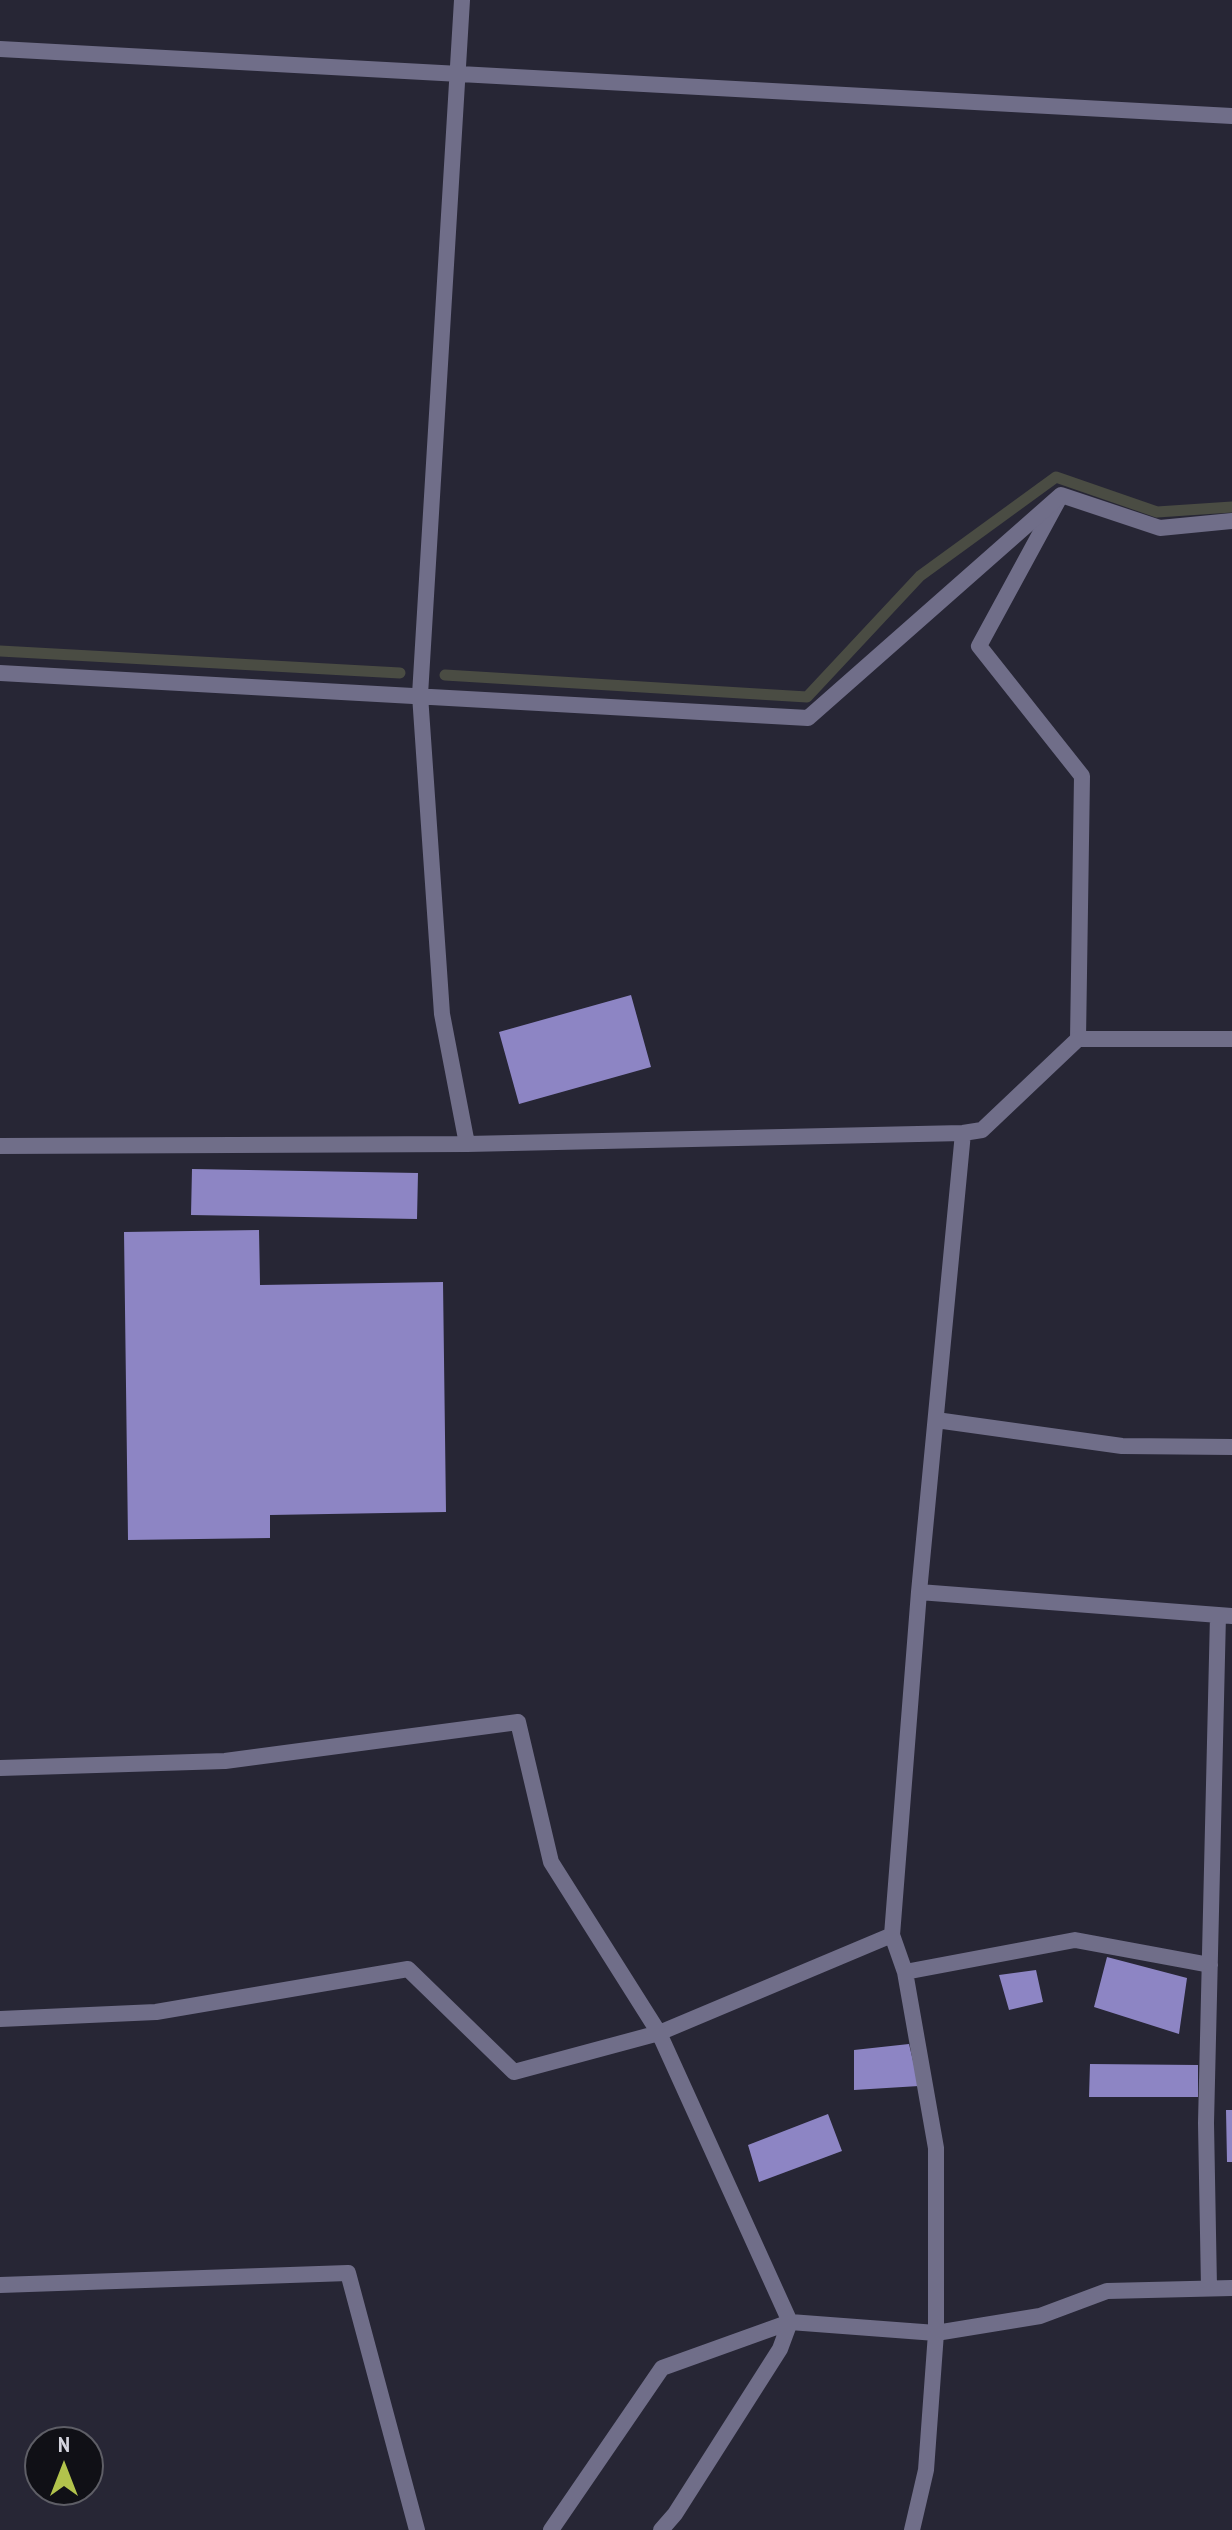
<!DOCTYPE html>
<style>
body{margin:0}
#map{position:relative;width:1232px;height:2530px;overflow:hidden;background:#272635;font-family:"PT Sans Narrow",sans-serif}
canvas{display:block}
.north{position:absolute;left:24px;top:2426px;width:80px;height:80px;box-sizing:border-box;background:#101016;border:2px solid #5e5e66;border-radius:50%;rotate:0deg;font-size:22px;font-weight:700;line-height:32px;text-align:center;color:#d4d4de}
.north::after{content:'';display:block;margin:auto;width:28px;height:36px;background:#b2c34c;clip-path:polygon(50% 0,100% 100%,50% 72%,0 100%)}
</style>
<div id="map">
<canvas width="1232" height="2530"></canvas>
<div class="north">N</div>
</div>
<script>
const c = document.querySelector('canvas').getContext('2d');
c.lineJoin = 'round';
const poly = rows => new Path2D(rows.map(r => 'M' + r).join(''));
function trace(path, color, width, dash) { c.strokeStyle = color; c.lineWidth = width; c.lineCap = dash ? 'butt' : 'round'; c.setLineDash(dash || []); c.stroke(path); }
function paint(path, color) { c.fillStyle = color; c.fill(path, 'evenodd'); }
trace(poly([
 [0,651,400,673],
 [445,675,807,697,920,576,1056,477,1157,512,1232,507]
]), '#4a4c43', 11);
paint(poly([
 [631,995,651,1067,519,1104,499,1032],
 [192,1169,418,1173,417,1219,191,1215],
 [259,1230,260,1285,443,1282,446,1512,270,1515,270,1538,128,1540,124,1232],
 [1107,1957,1187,1978,1179,2034,1094,2007],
 [1036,1970,1043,2002,1009,2010,999,1975],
 [909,2044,919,2086,854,2090,854,2050],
 [1090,2064,1198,2065,1198,2097,1089,2097],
 [1226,2110,1232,2110,1232,2162,1227,2162],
 [828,2114,842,2151,759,2182,748,2145]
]), '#8d85c4');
trace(poly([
 [1060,497,979,646,1082,776,1078,1039]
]), '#706e89', 16);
trace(poly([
 [462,0,420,695,442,1014,467,1144],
 [0,49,1232,116],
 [0,673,808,718,1061,495,1160,528,1232,521],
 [0,1146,467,1144,963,1133,982,1130,1078,1039,1232,1039],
 [936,1420,1122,1446,1232,1447],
 [919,1592,1232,1616],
 [0,1768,225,1761,518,1722,551,1862,659,2033,790,2322,780,2349,675,2514,661,2530],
 [905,1972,1075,1940,1210,1965],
 [0,2019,156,2012,408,1969,514,2072,659,2033,892,1935],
 [0,2285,348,2273,417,2530],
 [1209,2288,1206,2123,1218,1615],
 [551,2530,662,2368,790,2322,936,2333,1040,2316,1107,2291,1232,2288],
 [912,2530,926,2470,936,2333,936,2148,905,1972,892,1935,919,1592,963,1133]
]), '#706e89', 16);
</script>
